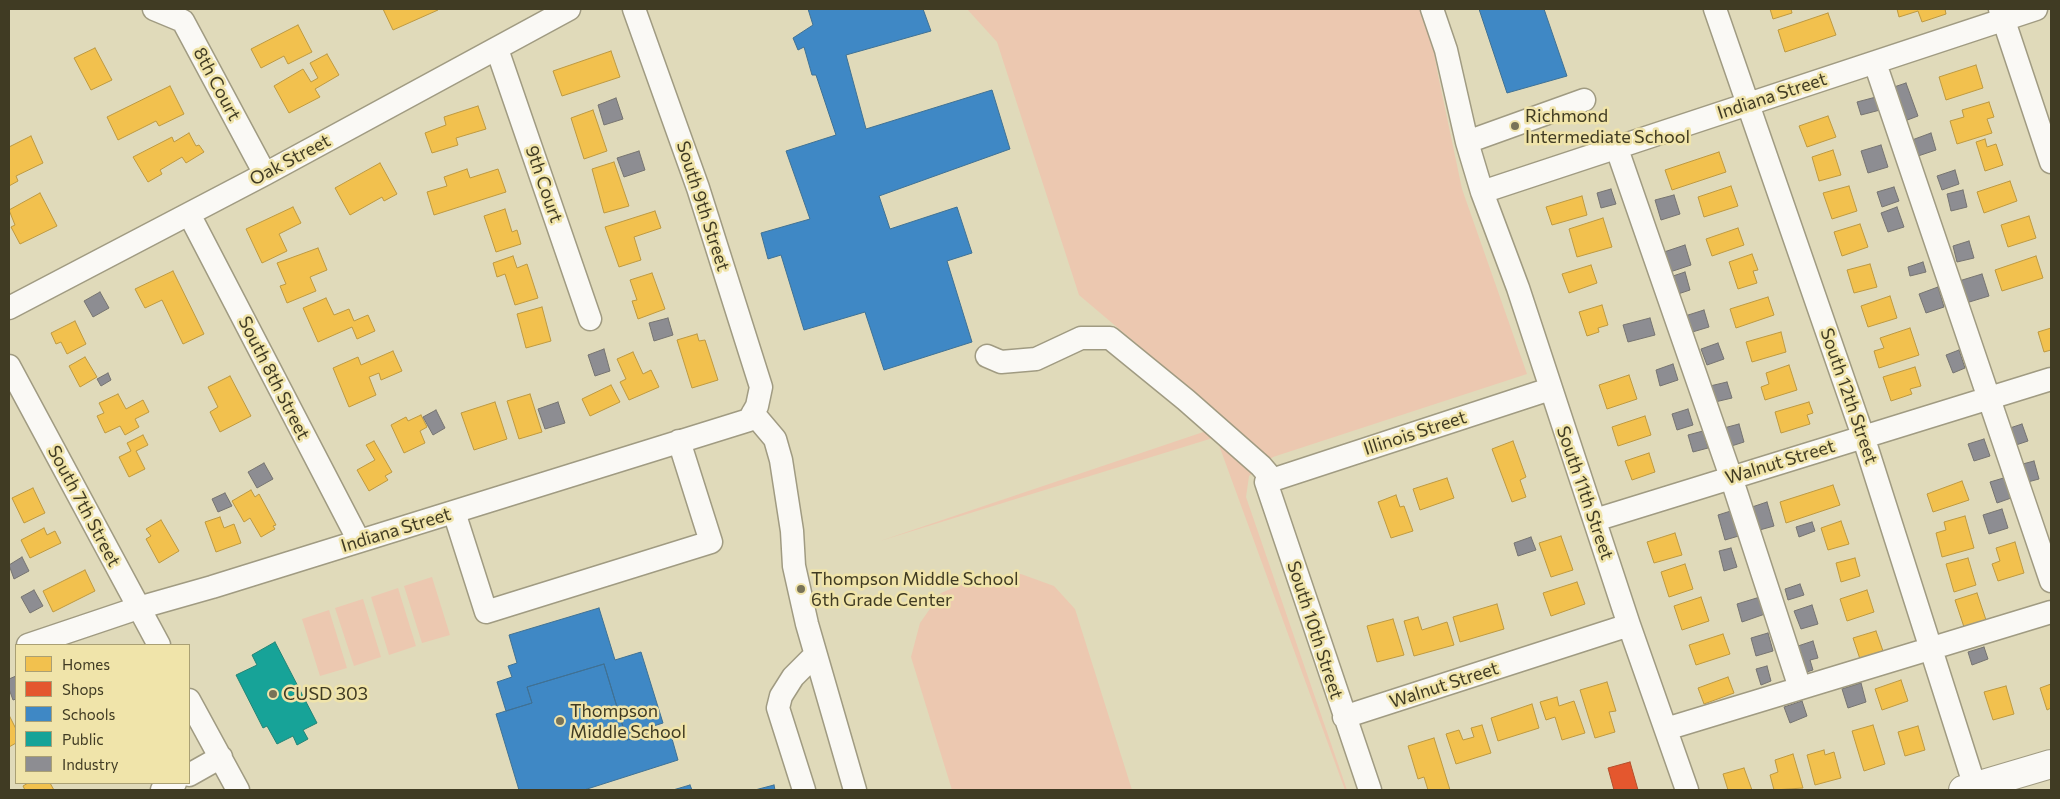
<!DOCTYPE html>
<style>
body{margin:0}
#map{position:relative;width:2060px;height:799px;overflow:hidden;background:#e0daba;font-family:Commissioner,sans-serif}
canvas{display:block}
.frame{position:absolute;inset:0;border:10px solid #403b23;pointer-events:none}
.legend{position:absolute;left:15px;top:644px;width:175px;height:140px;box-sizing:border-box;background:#f0e4aa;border:1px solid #aaa074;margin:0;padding:6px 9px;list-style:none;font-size:15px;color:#403b23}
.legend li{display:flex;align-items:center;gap:10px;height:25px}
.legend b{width:25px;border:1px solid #aaa074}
</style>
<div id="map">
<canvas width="2060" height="799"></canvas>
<div class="frame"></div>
<ul class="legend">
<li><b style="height:14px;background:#f2c14e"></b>Homes</li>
<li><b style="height:14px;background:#e4572e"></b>Shops</li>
<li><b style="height:14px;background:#3f88c5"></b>Schools</li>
<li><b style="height:14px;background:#17a398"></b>Public</li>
<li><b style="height:14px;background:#8d8d92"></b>Industry</li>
</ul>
</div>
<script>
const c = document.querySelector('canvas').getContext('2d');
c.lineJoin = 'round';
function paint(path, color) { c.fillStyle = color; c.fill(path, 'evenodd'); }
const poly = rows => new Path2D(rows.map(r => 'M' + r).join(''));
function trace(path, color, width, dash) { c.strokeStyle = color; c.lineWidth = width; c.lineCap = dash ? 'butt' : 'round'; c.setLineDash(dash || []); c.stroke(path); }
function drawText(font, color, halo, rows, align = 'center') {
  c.font = font + ' Commissioner,sans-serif'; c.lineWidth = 5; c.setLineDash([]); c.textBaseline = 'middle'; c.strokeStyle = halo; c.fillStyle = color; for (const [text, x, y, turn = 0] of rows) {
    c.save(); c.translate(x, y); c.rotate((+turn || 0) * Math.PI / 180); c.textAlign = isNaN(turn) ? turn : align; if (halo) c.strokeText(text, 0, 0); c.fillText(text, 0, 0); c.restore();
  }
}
paint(poly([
 [967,9,1428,9,1439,56,1435,58,1438,75,1462,189,1527,374,1273,457,1249,476,1246,497,1347,790,1345,790,1216,437,880,541,1230,423,1079,295,997,42],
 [1021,574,1054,586,1075,609,1132,790,952,790,911,657,920,623,941,593,979,577],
 [432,577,450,635,422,643,404,586],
 [398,588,416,646,389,655,371,597],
 [363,599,381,657,354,666,335,608],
 [329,610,347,668,320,676,302,619]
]), '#ecc8b0');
const homes = poly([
 [383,9,437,9,438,10,393,30,383,9],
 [1770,9,1791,9,1792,13,1773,19,1770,9],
 [1897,9,1945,9,1946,14,1922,22,1918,11,1899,17,1897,9],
 [1828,13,1836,35,1785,52,1778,30,1828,13],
 [298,25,312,52,288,64,284,56,261,68,251,49,298,25],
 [95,48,112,80,91,90,74,58,95,48],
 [611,51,620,77,562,96,553,71,611,51],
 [327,54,339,75,315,89,320,97,289,113,274,86,303,69,311,82,318,78,310,63,327,54],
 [1976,65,1983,88,1946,100,1939,77,1976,65],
 [170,86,184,114,159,126,156,121,118,140,107,117,170,86],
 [1989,102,1994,117,1987,119,1992,133,1957,144,1950,121,1964,117,1962,110,1989,102],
 [478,106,486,129,456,138,458,145,432,153,425,133,446,125,444,117,478,106],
 [593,110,607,151,584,159,571,118,593,110],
 [1828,116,1836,137,1807,147,1799,126,1828,116],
 [189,133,196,146,199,145,204,152,186,163,182,157,160,170,162,174,148,182,133,157,172,137,174,142,189,133],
 [31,136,43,163,16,176,18,181,9,186,9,147,31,136],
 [1985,139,1987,147,1996,144,2003,165,1985,171,1976,142,1985,139],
 [1833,150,1841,175,1819,181,1812,157,1833,150],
 [1719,152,1726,172,1672,190,1665,170,1719,152],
 [614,162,629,206,604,213,592,169,614,162],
 [380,163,397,194,384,201,382,197,350,215,335,188,380,163],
 [467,169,470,178,498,169,506,192,434,215,427,192,447,186,444,177,467,169],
 [2010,181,2017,201,1984,213,1977,192,2010,181],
 [1731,186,1738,206,1704,217,1698,197,1731,186],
 [1849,186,1857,211,1832,219,1823,193,1849,186],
 [40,193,57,226,20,244,11,227,15,225,9,210,40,193],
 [1582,196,1587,215,1552,225,1546,207,1582,196],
 [293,207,301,223,279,234,287,251,262,263,246,229,293,207],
 [505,209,512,232,517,230,521,244,496,252,484,216,505,209],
 [655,211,661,228,634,237,641,260,619,267,605,227,655,211],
 [2029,216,2036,238,2008,247,2001,225,2029,216],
 [1603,218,1612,247,1577,257,1569,229,1603,218],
 [1860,224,1868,247,1842,256,1834,232,1860,224],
 [1738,228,1744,245,1712,256,1706,239,1738,228],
 [318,248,327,270,310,277,316,291,287,303,280,286,286,284,277,263,318,248],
 [1752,254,1758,270,1753,271,1757,283,1738,289,1729,262,1752,254],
 [513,256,517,268,527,264,538,298,515,305,505,274,497,277,493,263,513,256],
 [2036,256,2043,278,2002,291,1995,270,2036,256],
 [1870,264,1877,287,1854,293,1847,270,1870,264],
 [1591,265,1597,283,1569,293,1562,274,1591,265],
 [173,271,204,334,183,344,162,300,145,308,135,289,173,271],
 [652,273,665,309,638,319,632,301,637,300,630,280,652,273],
 [1890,296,1897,318,1868,327,1861,306,1890,296],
 [1768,297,1774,315,1736,328,1730,309,1768,297],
 [326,298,334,315,349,309,354,321,368,315,375,331,357,339,352,327,318,342,303,308,326,298],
 [1602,305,1608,325,1598,328,1599,332,1587,336,1579,312,1602,305],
 [542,307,551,341,526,348,517,314,542,307],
 [75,321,86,344,67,354,61,342,56,344,51,333,75,321],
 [1910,328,1919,355,1879,368,1874,351,1884,348,1880,338,1910,328],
 [2051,328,2051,350,2044,352,2038,332,2051,328],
 [1781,332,1786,352,1752,362,1746,342,1781,332],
 [697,334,699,341,705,340,718,380,692,388,677,340,697,334],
 [393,351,402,371,381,380,379,373,369,377,376,395,349,407,333,368,358,357,361,365,393,351],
 [633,352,643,374,651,370,659,387,629,400,620,382,626,379,617,359,633,352],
 [85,357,97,377,80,387,69,366,85,357],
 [1789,365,1797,390,1765,400,1761,387,1769,384,1766,373,1789,365],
 [1915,367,1921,386,1910,389,1912,394,1891,401,1883,377,1915,367],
 [1629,375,1637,399,1607,409,1599,385,1629,375],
 [230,376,251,416,220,432,210,412,218,407,208,387,230,376],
 [611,385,620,402,590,416,582,399,611,385],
 [118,394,126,409,143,400,149,412,135,419,139,427,125,435,120,426,105,433,97,416,104,413,99,403,118,394],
 [530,394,542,432,519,439,507,401,530,394],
 [495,402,507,439,474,450,461,413,495,402],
 [1809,402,1813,413,1807,415,1810,424,1781,433,1775,412,1809,402],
 [421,415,427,427,420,431,425,443,404,453,391,425,406,417,408,421,421,415],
 [1645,416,1651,435,1618,446,1612,427,1645,416],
 [143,435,148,445,136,451,145,469,129,477,119,457,131,451,127,443,143,435],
 [374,441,392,472,385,476,388,480,369,491,357,470,375,460,366,445,374,441],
 [1513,441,1526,477,1520,480,1526,497,1512,502,1492,449,1513,441],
 [1649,453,1655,472,1632,480,1625,461,1649,453],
 [1447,478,1454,498,1420,510,1413,489,1447,478],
 [1962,481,1969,500,1933,512,1927,494,1962,481],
 [1833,485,1840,505,1786,523,1780,502,1833,485],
 [33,488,45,513,24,523,12,498,33,488],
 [251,490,255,497,259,494,276,525,273,526,275,529,261,537,250,518,244,522,232,501,251,490],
 [1396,495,1400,507,1404,506,1413,531,1391,538,1378,502,1396,495],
 [1965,516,1974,548,1942,557,1936,533,1946,530,1944,522,1965,516],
 [220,517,224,528,234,524,241,543,216,552,205,522,220,517],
 [161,520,179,551,159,563,146,539,151,536,146,529,161,520],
 [1841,521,1849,544,1828,550,1821,528,1841,521],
 [44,528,47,535,55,531,61,543,30,558,21,540,44,528],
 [1675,533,1682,555,1654,563,1647,542,1675,533],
 [1561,536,1573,570,1551,577,1539,543,1561,536],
 [2015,542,2024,573,1998,581,1992,564,2000,561,1996,548,2015,542],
 [1855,558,1860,576,1841,582,1836,563,1855,558],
 [1968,558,1976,585,1954,592,1946,564,1968,558],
 [1685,564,1693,589,1669,597,1661,572,1685,564],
 [85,570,95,591,53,612,43,591,85,570],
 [1577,582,1585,604,1551,616,1543,593,1577,582],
 [1867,590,1874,612,1847,621,1840,599,1867,590],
 [1977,593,1986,620,1964,627,1955,600,1977,593],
 [1701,597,1709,621,1682,630,1674,606,1701,597],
 [1497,604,1504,629,1460,642,1453,617,1497,604],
 [1418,617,1422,630,1447,622,1454,645,1414,656,1404,621,1418,617],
 [1393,619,1404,655,1377,662,1367,626,1393,619],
 [1876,631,1883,651,1860,659,1853,638,1876,631],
 [1723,634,1730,654,1696,665,1689,645,1723,634],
 [1728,677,1734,693,1704,704,1698,688,1728,677],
 [1901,680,1908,701,1882,710,1875,689,1901,680],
 [1607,682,1616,711,1609,712,1615,732,1595,738,1580,690,1607,682],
 [2051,684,2051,708,2047,710,2040,688,2051,684],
 [2006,686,2014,714,1993,720,1984,692,2006,686],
 [1557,697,1559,706,1574,701,1585,733,1562,740,1555,717,1546,720,1540,702,1557,697],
 [1532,704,1539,728,1498,741,1491,718,1532,704],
 [9,715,16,729,16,743,9,747,9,715],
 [1482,725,1491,753,1456,764,1446,734,1459,730,1463,740,1474,737,1471,728,1482,725],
 [1873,725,1885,764,1864,771,1852,731,1873,725],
 [1918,726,1925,750,1905,756,1898,732,1918,726],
 [1434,738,1450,790,1428,790,1424,777,1418,779,1408,746,1434,738],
 [1824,750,1825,755,1834,752,1841,778,1815,785,1807,755,1824,750],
 [1793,754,1803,788,1774,790,1770,775,1778,772,1775,760,1793,754],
 [1744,768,1752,790,1728,790,1723,774,1744,768],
 [28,783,50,783,54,790,25,790,23,786,28,783]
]);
paint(homes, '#f2c14e');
trace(homes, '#bd9941', 1);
const shops = poly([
 [1630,762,1638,790,1614,790,1608,768,1630,762]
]);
paint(shops, '#e4572e');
trace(shops, '#b34f2b', 1);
const schools = poly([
 [808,9,923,9,931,31,846,55,866,129,992,90,1010,149,879,196,890,229,957,207,972,253,947,261,972,342,884,370,865,312,804,330,781,255,768,259,761,233,810,219,786,151,836,135,816,75,812,75,804,47,798,50,793,38,813,25,808,9],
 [1479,9,1544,9,1567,76,1507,93,1479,9],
 [599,608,615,660,641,652,663,723,644,729,646,734,627,740,604,664,527,687,532,703,506,711,497,682,512,677,508,666,517,663,509,635,599,608],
 [604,664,627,740,669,728,678,760,584,790,519,790,496,714,532,703,527,687,604,664],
 [690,785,692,790,673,790,690,785],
 [774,785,775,790,755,790,774,785]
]);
paint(schools, '#3f88c5');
trace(schools, '#3f7194', 1);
const public = poly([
 [275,642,317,723,303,730,308,739,297,745,293,736,277,744,267,726,263,728,236,675,257,665,252,655,275,642]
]);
paint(public, '#17a398');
trace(public, '#238475', 1);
const industry = poly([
 [1906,83,1918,116,1902,122,1891,88,1906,83],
 [1876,97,1880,110,1861,115,1857,102,1876,97],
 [616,98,623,119,604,125,598,105,616,98],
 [1931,133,1936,150,1918,156,1912,140,1931,133],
 [1881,145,1888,167,1868,173,1861,151,1881,145],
 [639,151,645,170,624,177,617,158,639,151],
 [1955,170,1959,184,1942,190,1937,176,1955,170],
 [1894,187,1899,201,1882,207,1877,192,1894,187],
 [1611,189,1616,204,1601,208,1597,193,1611,189],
 [1963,190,1967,207,1951,211,1947,194,1963,190],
 [1674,195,1680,214,1661,220,1655,200,1674,195],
 [1897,207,1904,227,1888,232,1881,213,1897,207],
 [1969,241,1974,258,1957,262,1953,246,1969,241],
 [1685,245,1691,265,1670,272,1664,252,1685,245],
 [1923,262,1926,272,1910,276,1908,267,1923,262],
 [1685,272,1690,290,1675,295,1670,277,1685,272],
 [1982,274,1989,296,1966,303,1959,281,1982,274],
 [1938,287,1944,307,1926,313,1919,294,1938,287],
 [100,292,109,308,93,317,84,301,100,292],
 [1704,310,1709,327,1689,333,1685,316,1704,310],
 [668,318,673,335,654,341,649,323,668,318],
 [1650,318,1655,335,1628,342,1623,325,1650,318],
 [1718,343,1724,359,1707,365,1701,349,1718,343],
 [604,349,610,371,595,376,588,355,604,349],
 [1959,350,1965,368,1953,373,1946,355,1959,350],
 [1673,364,1678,380,1660,386,1656,370,1673,364],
 [108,373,111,380,101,386,97,379,108,373],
 [1727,382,1732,398,1715,402,1710,386,1727,382],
 [558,402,565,423,545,429,538,409,558,402],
 [1688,409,1693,425,1677,430,1672,414,1688,409],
 [436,410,445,428,433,435,423,417,436,410],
 [1739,424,1744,442,1725,448,1720,429,1739,424],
 [2022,424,2028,441,2010,447,2004,430,2022,424],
 [1703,431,1708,448,1693,452,1688,435,1703,431],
 [1984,439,1990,456,1974,461,1968,444,1984,439],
 [2034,461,2039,479,2024,483,2019,465,2034,461],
 [264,463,273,479,257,488,248,472,264,463],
 [2007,477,2014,497,1997,503,1990,482,2007,477],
 [225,493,232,506,218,512,212,499,225,493],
 [1767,502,1774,526,1756,531,1749,508,1767,502],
 [2002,509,2008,528,1989,534,1983,515,2002,509],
 [1734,510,1742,535,1725,540,1718,515,1734,510],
 [1812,522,1815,531,1799,537,1796,527,1812,522],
 [1531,537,1536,550,1518,556,1514,543,1531,537],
 [1731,548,1737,567,1724,571,1719,551,1731,548],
 [22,557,29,571,14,579,9,565,22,557],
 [1800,584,1804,595,1788,600,1785,589,1800,584],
 [34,590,43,606,30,613,21,597,34,590],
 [1760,597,1765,614,1742,622,1737,604,1760,597],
 [1812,605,1818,624,1801,629,1794,611,1812,605],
 [1768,633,1773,651,1756,656,1751,638,1768,633],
 [1813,641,1818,658,1810,660,1813,670,1800,674,1792,648,1813,641],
 [1984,647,1988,659,1972,665,1968,652,1984,647],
 [1767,666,1771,681,1761,685,1756,669,1767,666],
 [16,676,16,699,13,700,9,689,9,679,16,676],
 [1861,683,1866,702,1848,708,1842,689,1861,683],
 [1802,701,1807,716,1790,723,1784,707,1802,701]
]);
paint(industry, '#8d8d92');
trace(industry, '#767471', 1);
const minor = poly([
 [154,9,183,21,265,174],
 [1432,9,1446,50,1467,142],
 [1715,9,1863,436,1975,787],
 [2000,9,2051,162],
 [497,49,590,319],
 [1875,63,2051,581],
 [1616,146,1731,477,1800,688],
 [1482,192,1467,142,1584,100],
 [189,214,359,541],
 [9,308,265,174,569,9],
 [987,356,1001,362,1036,359,1081,338,1110,338,1186,400,1261,466,1273,480],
 [9,366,159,645],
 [753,413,775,439,781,460,792,531,794,566,807,624,855,790],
 [454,512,486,612,711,542,679,441],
 [1595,520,2051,379],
 [28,645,138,608,212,587,749,420,757,406,761,387,698,188,634,9],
 [189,700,238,790],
 [1344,717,1629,625],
 [1666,729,2051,612],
 [189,775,221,757],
 [162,790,175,783],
 [804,790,778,708,781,696,793,677,815,655],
 [1370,790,1266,482,1550,389],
 [1687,790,1629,625,1518,288,1482,192,2036,9]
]);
const major = poly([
 [1963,790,2051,764]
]);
trace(minor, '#a09b82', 25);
trace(major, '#a09b82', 30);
trace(minor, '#faf9f5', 22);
trace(major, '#faf9f5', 28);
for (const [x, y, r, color] of [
 [1515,126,5,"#787358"],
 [801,589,5,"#787358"],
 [273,694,5,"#787358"],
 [560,721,5,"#787358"]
]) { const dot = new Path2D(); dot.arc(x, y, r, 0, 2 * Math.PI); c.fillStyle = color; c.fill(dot); trace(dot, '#f0e4aa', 2); }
drawText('18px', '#403b23', '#f0e4aa', [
 ["8th Court",217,84,62],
 ["Indiana Street",1772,96,-18],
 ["Oak Street",290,160,-28],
 ["9th Court",544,184,71],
 ["South 9th Street",703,206,72],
 ["South 8th Street",274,378,63],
 ["South 12th Street",1849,396,71],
 ["Illinois Street",1415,433,-18],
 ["Walnut Street",1780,462,-17],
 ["South 11th Street",1585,493,71],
 ["South 7th Street",84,506,62],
 ["Indiana Street",396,530,-17],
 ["South 10th Street",1315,630,72],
 ["Walnut Street",1444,685,-18]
]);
drawText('18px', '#403b23', '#f0e4aa', [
 ["Richmond",1525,116],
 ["Intermediate School",1525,137],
 ["Thompson Middle School",811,579],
 ["6th Grade Center",811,600],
 ["CUSD 303",283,694],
 ["Thompson",570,711],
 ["Middle School",570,732]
], 'left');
</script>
